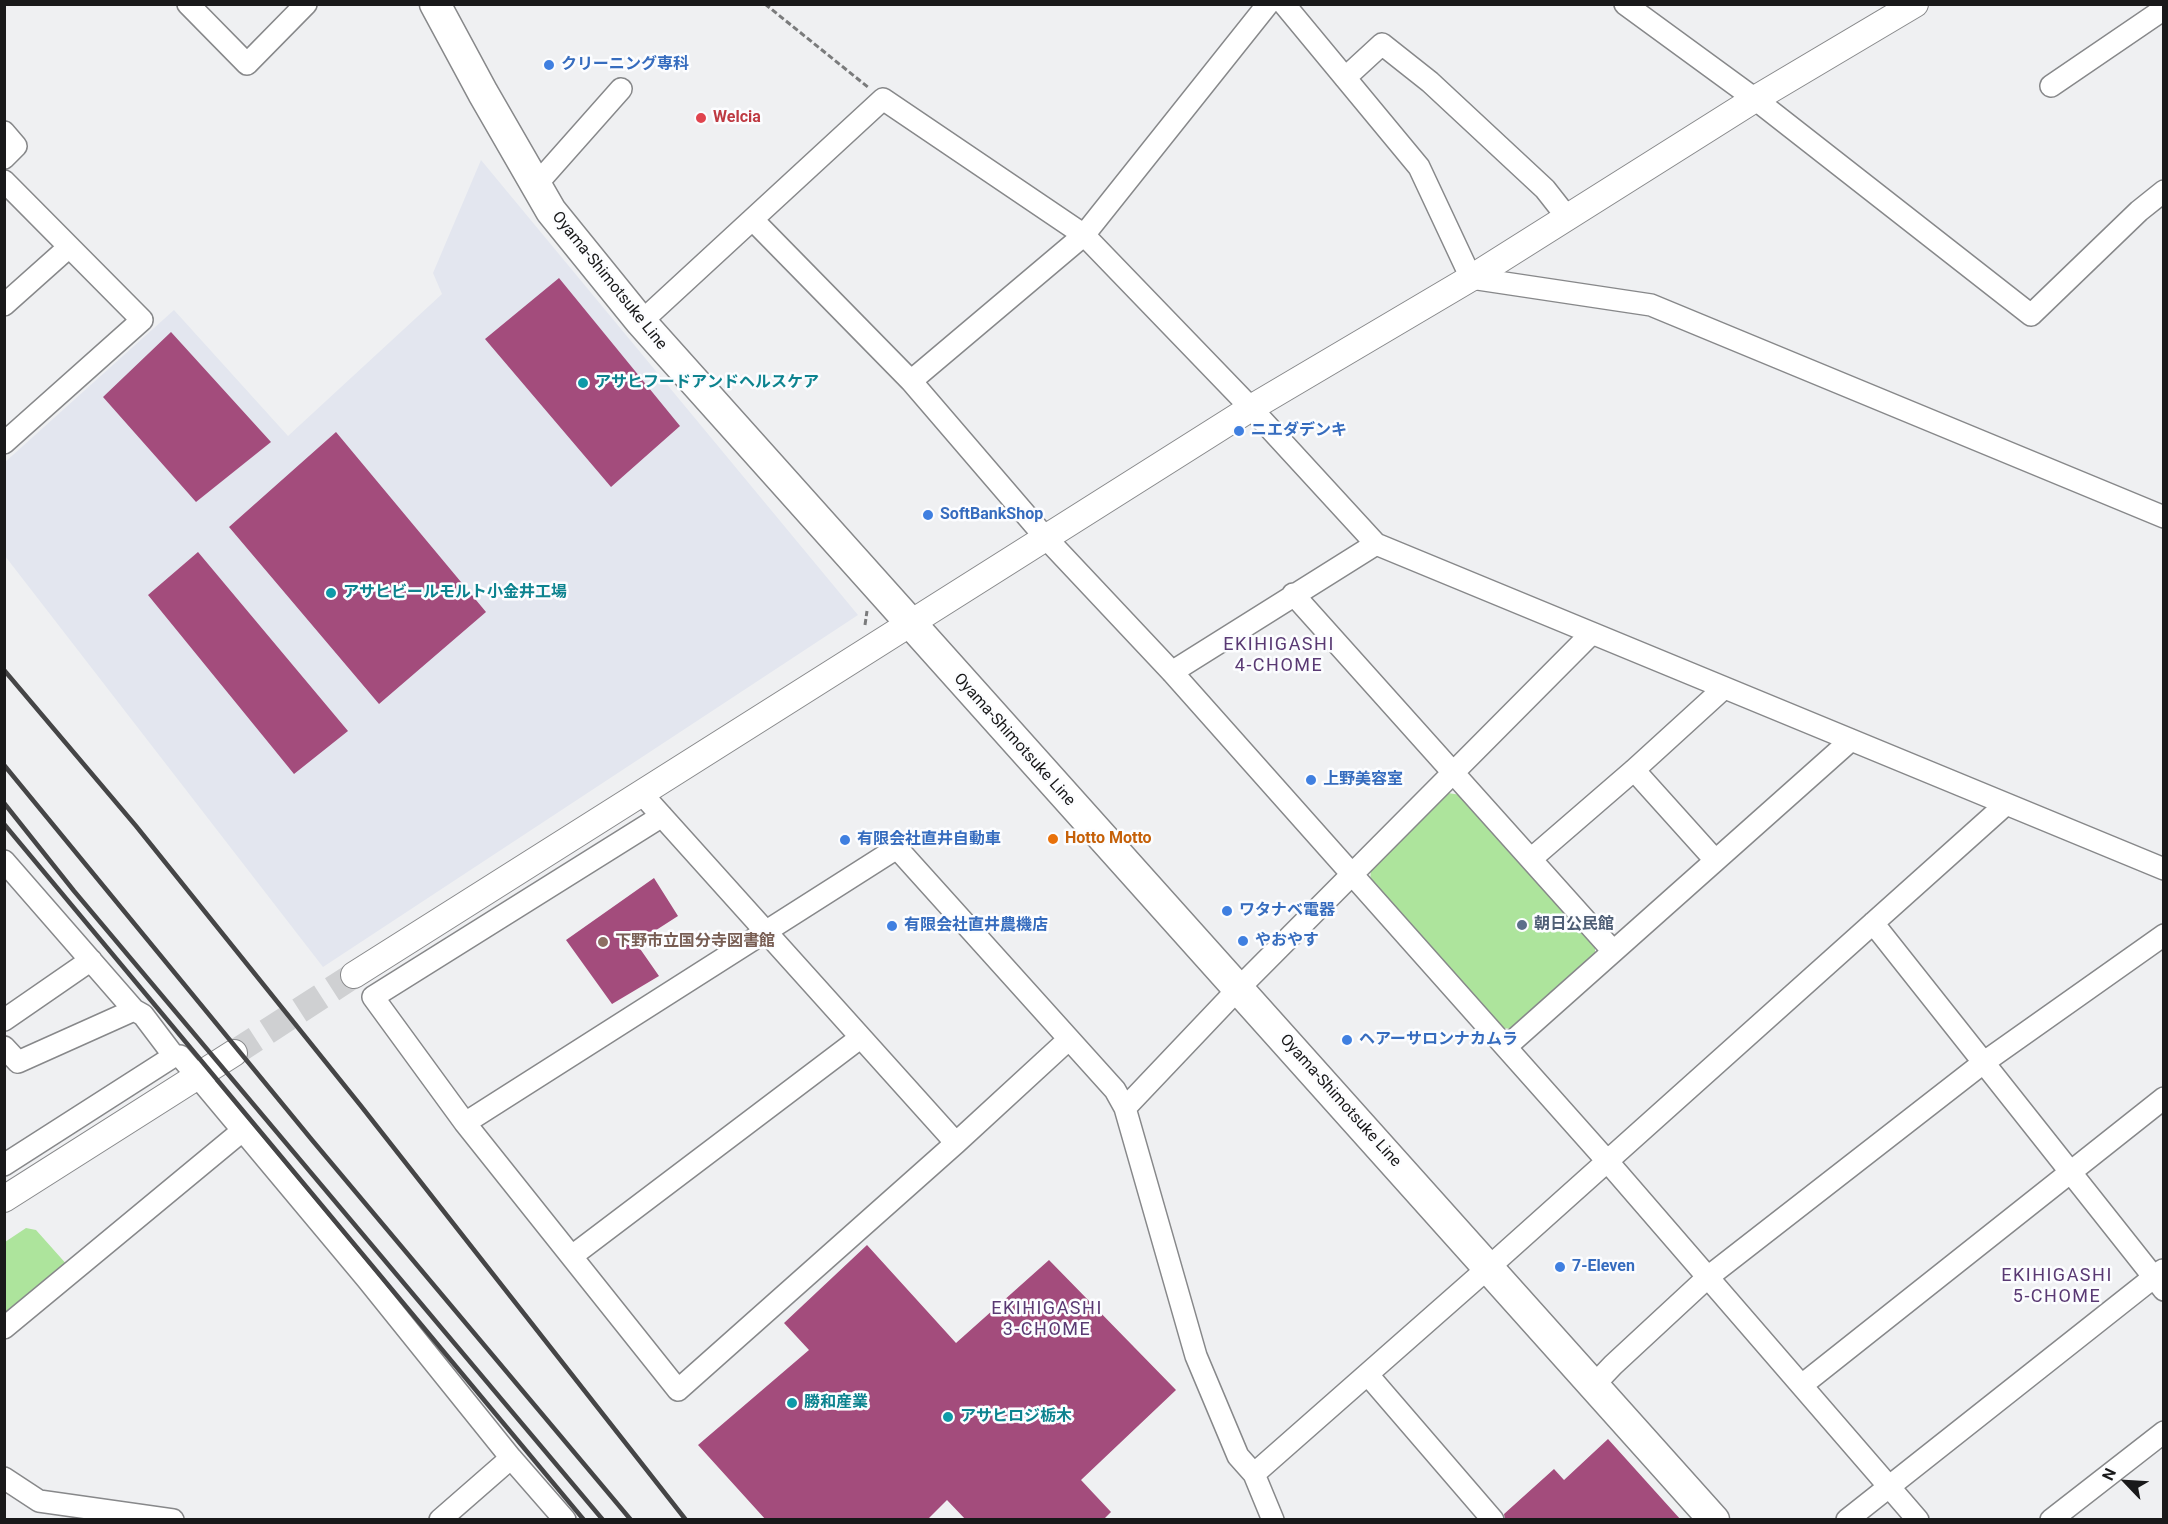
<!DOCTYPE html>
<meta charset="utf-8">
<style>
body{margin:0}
#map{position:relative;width:2168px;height:1524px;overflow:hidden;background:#eff0f2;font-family:Roboto,sans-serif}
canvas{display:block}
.frame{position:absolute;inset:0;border:6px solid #19191a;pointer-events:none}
.north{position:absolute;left:2096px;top:1452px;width:60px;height:60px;-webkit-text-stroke:4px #fcfdff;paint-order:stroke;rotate:295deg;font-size:16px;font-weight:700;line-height:24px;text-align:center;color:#19191a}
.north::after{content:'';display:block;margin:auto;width:21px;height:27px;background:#19191a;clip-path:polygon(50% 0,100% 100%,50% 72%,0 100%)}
</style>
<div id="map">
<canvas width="2168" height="1524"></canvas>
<div class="frame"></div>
<div class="north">N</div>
</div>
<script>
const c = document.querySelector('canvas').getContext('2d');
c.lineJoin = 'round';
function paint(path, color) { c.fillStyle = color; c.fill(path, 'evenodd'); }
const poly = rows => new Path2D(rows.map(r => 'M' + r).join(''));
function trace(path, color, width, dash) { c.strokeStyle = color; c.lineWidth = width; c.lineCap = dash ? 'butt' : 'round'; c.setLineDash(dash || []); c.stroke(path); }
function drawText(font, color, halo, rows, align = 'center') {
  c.font = font + ' Roboto,"Noto Sans JP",sans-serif'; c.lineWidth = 5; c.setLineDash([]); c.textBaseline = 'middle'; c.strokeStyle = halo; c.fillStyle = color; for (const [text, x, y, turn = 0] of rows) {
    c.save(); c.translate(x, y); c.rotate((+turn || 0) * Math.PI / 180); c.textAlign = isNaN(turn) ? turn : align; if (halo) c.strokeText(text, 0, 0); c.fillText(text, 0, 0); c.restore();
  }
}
paint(poly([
 [481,160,858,615,323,967,5,556,4,463,174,310,288,436,442,294,433,273]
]), '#e3e6ef');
paint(poly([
 [1448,793,1461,795,1595,944,1595,956,1515,1029,1500,1028,1370,882,1371,868],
 [26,1228,36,1230,69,1267,5,1322,5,1242]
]), '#ade49c');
paint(poly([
 [559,278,680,426,611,487,485,339],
 [171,332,271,442,196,502,103,397],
 [336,432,486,612,379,704,229,527],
 [198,552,348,731,294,774,148,595],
 [654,878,678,916,636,943,659,976,612,1004,566,940],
 [867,1245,956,1343,1049,1260,1176,1390,1081,1480,1111,1512,1103,1520,966,1520,947,1500,927,1520,766,1520,698,1445,809,1350,784,1323],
 [1608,1439,1681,1520,1505,1520,1504,1514,1554,1469,1564,1480]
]), '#a34c7c');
trace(poly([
 [234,1053,354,975]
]), '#cfd0d2', 26, [26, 13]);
const minor = poly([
 [188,4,247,64,306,4],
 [1284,4,1419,167,1471,278,1651,305,2164,517],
 [1625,4,1755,99,2031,315,2139,211,2164,191],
 [1345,78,1382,44,1430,82,1545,189,1567,217],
 [2051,86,2164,9],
 [4,132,16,146,4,158],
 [4,181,142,320,4,443],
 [535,186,621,89],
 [753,220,911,381,1045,537,1172,672,1608,1162,1918,1520],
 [4,305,69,247],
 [641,322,883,99,1084,235,1251,408,1376,544,2164,869],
 [911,381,1084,235,1268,4],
 [1293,594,1613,951],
 [1172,672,1376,544],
 [1634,770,1715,860],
 [642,794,956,1143],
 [662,816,373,997,465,1123,678,1390,956,1143,1068,1040],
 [1531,859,1634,770,1724,688],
 [4,861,134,1010,18,1062,4,1047],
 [1873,923,2164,1290],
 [134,1010,143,1015,174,1056,180,1056,198,1077,367,1279,511,1458,565,1520],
 [4,1020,91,960],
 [1506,1047,1851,740],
 [1125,1108,1239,988,1591,634],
 [465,1123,897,848,1115,1090,1125,1108,1196,1356,1238,1456,1254,1474,1273,1520],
 [4,1165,174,1056],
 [572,1256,860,1038],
 [4,1328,242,1131],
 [1368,1375,1493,1520],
 [1594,1385,1613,1365,1708,1277,1983,1063,2164,935],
 [1802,1385,2164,1098],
 [1254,1474,1488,1268,2005,805],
 [4,1478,39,1501,173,1520],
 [440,1520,511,1458],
 [1847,1520,2163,1270],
 [2051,1520,2164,1432]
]);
const tertiary = poly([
 [354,975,1251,408,1471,278,1755,99,1915,4],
 [4,1199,234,1053]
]);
const secondary = poly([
 [435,4,483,93,551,211,641,322,1714,1520]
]);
trace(minor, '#87888a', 24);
trace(tertiary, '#87888a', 28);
trace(secondary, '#87888a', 33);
trace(poly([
 [765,4,869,88],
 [865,625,867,611]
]), '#7a7b7c', 3, [6, 3]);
trace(minor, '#fff', 21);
trace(tertiary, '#fff', 26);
trace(secondary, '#fff', 30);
trace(poly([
 [4,670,136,826,361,1106,686,1520],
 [4,765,312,1140,631,1520],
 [4,803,74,891,603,1520],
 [4,824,584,1520]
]), '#454546', 4.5);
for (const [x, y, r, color] of [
 [549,65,6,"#3f7fe0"],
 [701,118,6,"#e0444e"],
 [583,383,6,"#0f9aa8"],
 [1239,431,6,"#3f7fe0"],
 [928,515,6,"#3f7fe0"],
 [331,593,6,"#0f9aa8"],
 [1311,780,6,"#3f7fe0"],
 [1053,839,6,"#e8710a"],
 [845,840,6,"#3f7fe0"],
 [1227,911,6,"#3f7fe0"],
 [1522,925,6,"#5c6f8a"],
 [892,926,6,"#3f7fe0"],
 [1243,941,6,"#3f7fe0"],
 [603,942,6,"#8d6e63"],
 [1347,1040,6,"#3f7fe0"],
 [1560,1267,6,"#3f7fe0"],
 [792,1403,6,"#0f9aa8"],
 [948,1417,6,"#0f9aa8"]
]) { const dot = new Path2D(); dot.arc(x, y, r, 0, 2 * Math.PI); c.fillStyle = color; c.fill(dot); trace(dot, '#fcfdff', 2); }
drawText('bold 16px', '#366cbe', '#fcfdff', [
 ["クリーニング専科",561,65],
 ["ニエダデンキ",1251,431],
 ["SoftBankShop",940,515],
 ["上野美容室",1323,780],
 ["有限会社直井自動車",857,840],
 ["ワタナベ電器",1239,911],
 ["有限会社直井農機店",904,926],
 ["やおやす",1255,941],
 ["ヘアーサロンナカムラ",1359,1040],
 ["7-Eleven",1572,1267]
], 'left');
drawText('bold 16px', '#be3a42', '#fcfdff', [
 ["Welcia",713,118]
], 'left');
drawText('16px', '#19191a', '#fcfdff', [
 ["Oyama-Shimotsuke Line",609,281,51],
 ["Oyama-Shimotsuke Line",1014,740,48],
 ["Oyama-Shimotsuke Line",1340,1101,48]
]);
drawText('bold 16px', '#0d838f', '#fcfdff', [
 ["アサヒフードアンドヘルスケア",595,383],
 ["アサヒビールモルト小金井工場",343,593],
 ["勝和産業",804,1403],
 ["アサヒロジ栃木",960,1417]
], 'left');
drawText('bold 16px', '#c56008', '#fcfdff', [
 ["Hotto Motto",1065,839]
], 'left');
drawText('bold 16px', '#4e5e75', '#fcfdff', [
 ["朝日公民館",1534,925]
], 'left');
drawText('bold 16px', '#785e54', '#fcfdff', [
 ["下野市立国分寺図書館",615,942]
], 'left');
c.letterSpacing = '1.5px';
drawText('18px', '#593973', '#fcfdff', [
 ["EKIHIGASHI",1279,645],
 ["4-CHOME",1279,666],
 ["EKIHIGASHI",2057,1276],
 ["5-CHOME",2057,1297],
 ["EKIHIGASHI",1047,1309],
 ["3-CHOME",1047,1330]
]);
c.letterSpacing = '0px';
</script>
